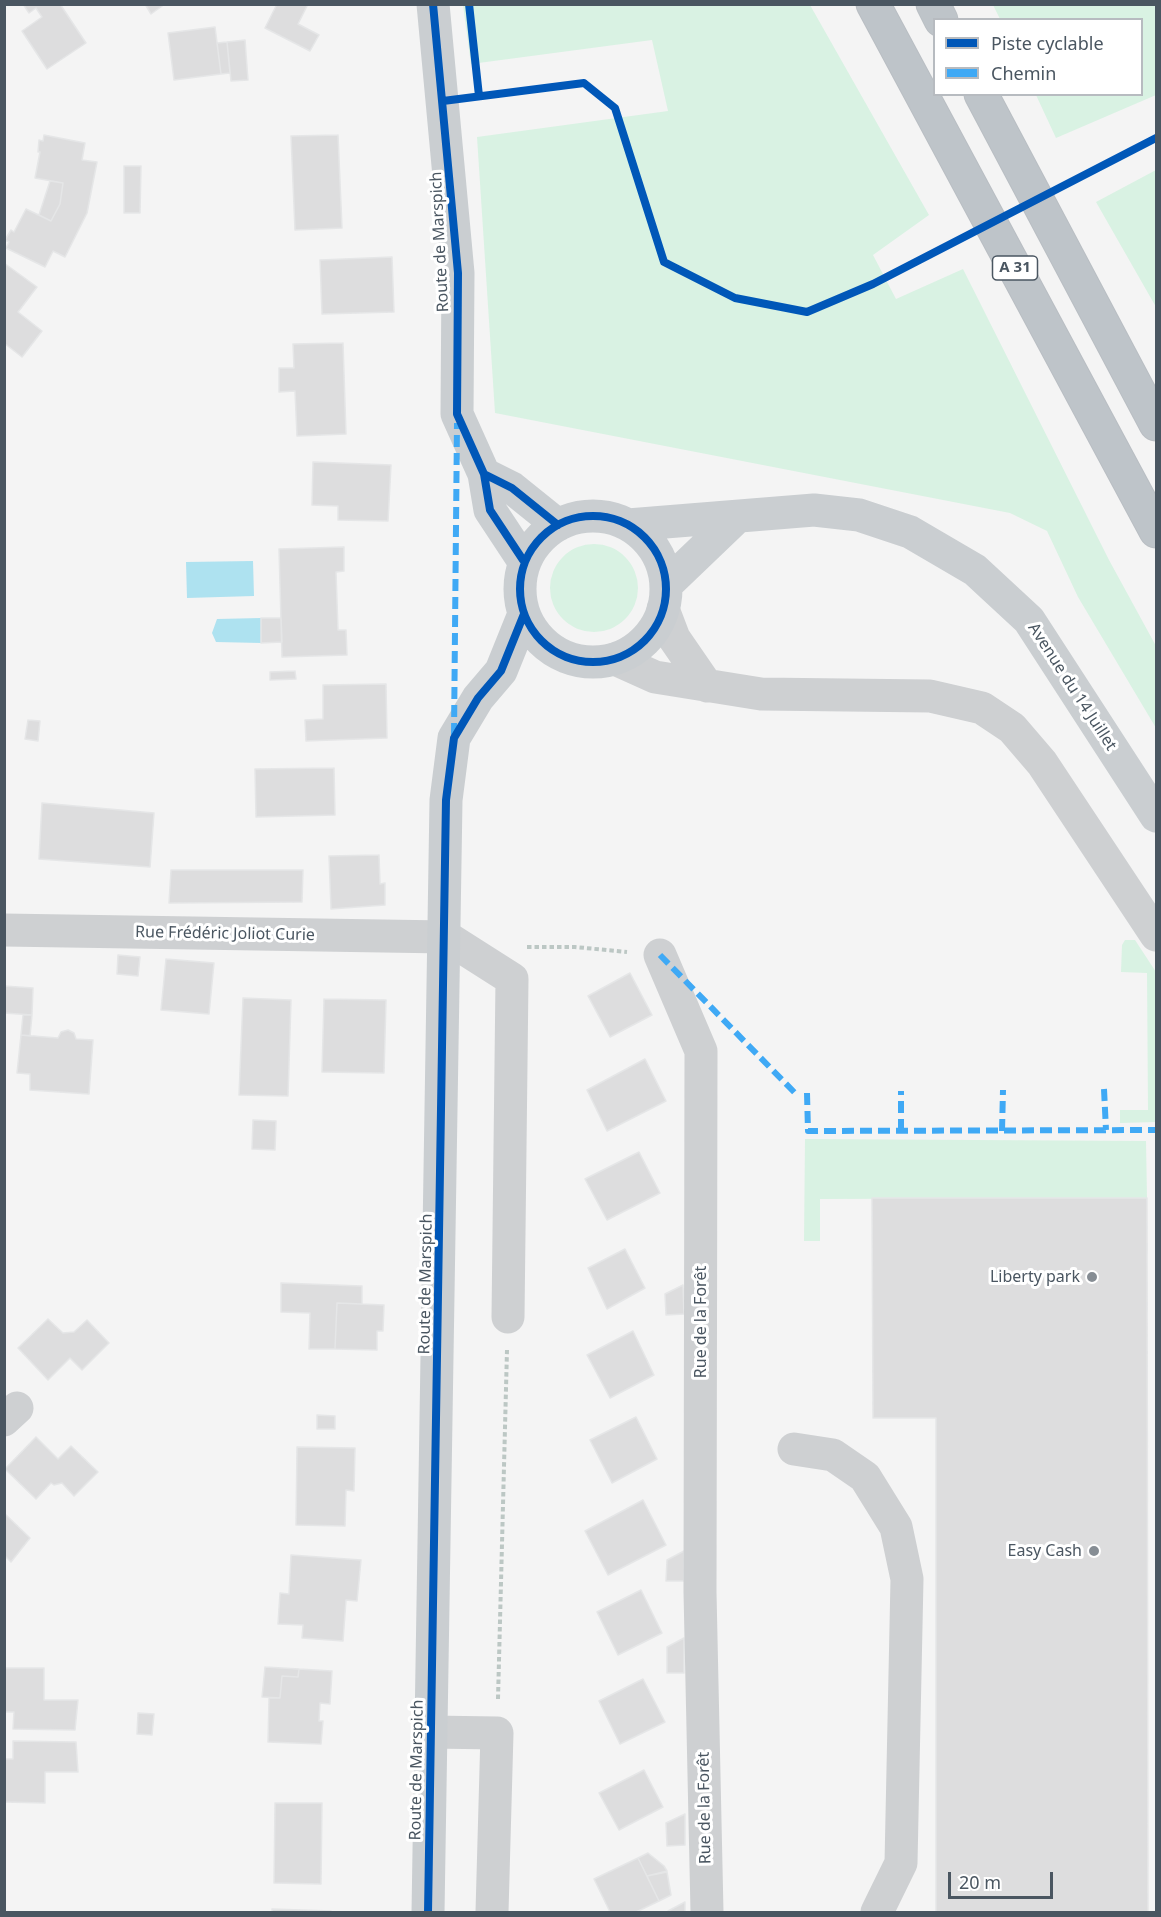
<!DOCTYPE html>
<meta charset="utf-8">
<style>
body{margin:0}
#map{position:relative;width:1161px;height:1917px;overflow:hidden;background:#f4f4f4;font-family:"Noto Sans",sans-serif}
canvas{display:block}
.frame{position:absolute;inset:0;border:6px solid #4a5661;pointer-events:none}
.legend{position:absolute;left:933px;top:18px;width:210px;height:78px;box-sizing:border-box;background:#fff;border:2px solid #b7bbc0;margin:0;padding:8px 10px;list-style:none;font-size:18px;color:#4a5661}
.legend li{display:flex;align-items:center;gap:12px;height:30px}
.legend b{width:30px;border:2px solid #b7bbc0}
.scale{position:absolute;left:948px;top:1872px;width:105px;height:27px;box-sizing:border-box;border:3px solid #4a5661;border-top:0;padding-left:8px;font-size:18px;line-height:21px;white-space:nowrap;color:#4a5661;-webkit-text-stroke:4px #fff;paint-order:stroke}
</style>
<div id="map">
<canvas width="1161" height="1917"></canvas>
<div class="frame"></div>
<ul class="legend">
<li><b style="height:8px;background:#0057b8"></b>Piste cyclable</li>
<li><b style="height:8px;background:#3fa9f5"></b>Chemin</li>
</ul>
<div class="scale">20 m</div>
</div>
<script>
const c = document.querySelector('canvas').getContext('2d');
c.lineJoin = 'round';
function paint(path, color) { c.fillStyle = color; c.fill(path, 'evenodd'); }
const poly = rows => new Path2D(rows.map(r => 'M' + r).join(''));
function trace(path, color, width, dash) { c.strokeStyle = color; c.lineWidth = width; c.lineCap = dash ? 'butt' : 'round'; c.setLineDash(dash || []); c.stroke(path); }
function drawText(font, color, halo, rows, align = 'center') {
  c.font = font + ' "Noto Sans",sans-serif'; c.lineWidth = 6; c.setLineDash([]); c.textBaseline = 'middle'; c.strokeStyle = halo; c.fillStyle = color; for (const [text, x, y, turn = 0] of rows) {
    c.save(); c.translate(x, y); c.rotate((+turn || 0) * Math.PI / 180); c.textAlign = isNaN(turn) ? turn : align; if (halo) c.strokeText(text, 0, 0); c.fillText(text, 0, 0); c.restore();
  }
}
paint(poly([
 [463,5,810,5,929,215,873,255,896,299,963,269,1109,560,1156,646,1156,728,1078,597,1047,531,1010,513,495,413,477,137,668,111,652,40,471,64],
 [993,5,1156,5,1156,95,1056,138,1036,95,1142,94,1142,20,1000,19],
 [1156,170,1156,307,1096,202],
 '550 588a44 44 0 1 1 88 0a44 44 0 1 1-88 0Z',
 [1125,940,1135,940,1156,972,1156,1122,1120,1123,1120,1110,1148,1110,1147,973,1121,972,1122,945],
 [805,1139,1146,1141,1147,1198,820,1199,820,1241,804,1241]
]), '#d9f2e3');
paint(poly([
 [253,561,254,596,187,598,186,562],
 [261,618,261,643,216,642,212,633,217,619]
]), '#aee2f0');
const building = poly([
 [23,4,60,4,86,43,47,69,22,31,42,17,36,8,29,13,23,4],
 [145,4,165,4,151,14,145,4],
 [277,4,308,4,298,24,319,35,310,51,265,28,277,4],
 [215,27,221,74,174,80,168,33,215,27],
 [245,40,248,80,231,81,227,42,245,40],
 [227,42,230,73,221,74,217,43,227,42],
 [44,135,85,143,82,160,97,162,87,213,65,257,53,251,45,267,6,248,9,242,5,240,11,230,14,232,26,209,51,221,60,204,63,183,35,178,40,152,38,152,39,140,43,141,44,135],
 [338,135,342,228,295,230,291,136,338,135],
 [124,166,141,166,140,213,124,213,124,166],
 [50,181,63,183,60,204,51,221,39,215,50,181],
 [392,257,394,312,322,314,320,260,392,257],
 [4,263,37,287,18,312,42,331,22,357,4,343,4,263],
 [343,343,346,434,297,436,295,391,279,392,279,368,294,368,293,344,343,343],
 [313,462,391,465,388,521,338,520,338,506,312,505,313,462],
 [344,547,344,571,336,572,338,630,346,630,347,655,282,657,279,549,344,547],
 [261,618,281,618,282,642,261,643,261,618],
 [295,671,296,679,270,680,270,672,295,671],
 [386,684,387,738,306,741,305,720,323,719,323,685,386,684],
 [28,720,40,721,38,741,25,739,28,720],
 [334,768,335,815,256,817,255,769,334,768],
 [42,803,154,813,150,867,39,859,42,803],
 [379,855,380,884,385,883,385,905,331,909,329,856,379,855],
 [171,870,303,870,302,902,169,903,171,870],
 [118,955,140,957,138,976,117,974,118,955],
 [166,959,214,963,209,1014,161,1010,166,959],
 [630,973,652,1015,610,1037,588,996,630,973],
 [4,986,33,988,32,1015,4,1013,4,986],
 [243,998,291,1000,288,1096,239,1095,243,998],
 [324,999,386,1000,384,1073,322,1072,324,999],
 [23,1015,32,1015,30,1036,21,1035,23,1015],
 [68,1030,74,1033,76,1039,93,1040,89,1094,30,1090,30,1074,17,1073,21,1035,58,1038,61,1032,68,1030],
 [645,1059,666,1101,607,1131,587,1090,645,1059],
 [253,1120,276,1121,275,1150,252,1149,253,1120],
 [639,1152,660,1193,607,1220,585,1179,639,1152],
 [872,1198,1147,1198,1148,1912,936,1912,936,1418,873,1418,872,1198],
 [625,1249,645,1288,607,1309,588,1268,625,1249],
 [281,1283,362,1286,362,1304,337,1303,335,1349,309,1349,310,1313,281,1312,281,1283],
 [683,1285,684,1314,666,1315,665,1294,683,1285],
 [337,1303,384,1305,383,1331,377,1331,377,1350,335,1349,337,1303],
 [48,1319,63,1333,74,1332,87,1320,109,1343,82,1370,70,1358,48,1380,18,1348,48,1319],
 [633,1331,654,1375,610,1398,587,1355,633,1331],
 [317,1415,335,1416,335,1429,317,1429,317,1415],
 [636,1417,657,1459,612,1483,590,1440,636,1417],
 [36,1437,58,1459,71,1446,98,1472,74,1496,62,1483,54,1485,51,1483,36,1499,5,1469,36,1437],
 [297,1447,355,1448,354,1491,346,1490,345,1526,296,1525,297,1447],
 [643,1500,666,1545,608,1575,585,1531,643,1500],
 [4,1513,30,1538,11,1562,4,1555,4,1513],
 [684,1551,684,1581,666,1581,667,1560,684,1551],
 [291,1555,361,1560,357,1601,346,1600,343,1641,302,1638,303,1625,278,1624,280,1593,289,1594,291,1555],
 [641,1590,662,1633,618,1655,597,1612,641,1590],
 [684,1638,684,1673,667,1673,667,1647,684,1638],
 [265,1667,299,1669,298,1677,282,1676,280,1698,262,1697,265,1667],
 [4,1668,44,1668,44,1700,78,1700,75,1730,13,1729,14,1712,4,1712,4,1668],
 [299,1669,332,1671,330,1704,320,1703,319,1721,323,1721,321,1744,268,1742,269,1698,280,1698,282,1676,298,1677,299,1669],
 [643,1679,665,1722,620,1744,599,1701,643,1679],
 [138,1713,154,1714,152,1735,137,1734,138,1713],
 [13,1741,76,1742,78,1772,45,1772,45,1803,4,1802,4,1759,13,1759,13,1741],
 [644,1770,663,1807,619,1830,599,1793,644,1770],
 [275,1803,322,1803,321,1884,274,1883,275,1803],
 [685,1814,685,1845,667,1846,666,1823,685,1814],
 [648,1853,664,1866,667,1871,647,1876,638,1858,648,1853],
 [638,1858,659,1901,636,1912,610,1912,594,1879,638,1858],
 [667,1872,671,1895,659,1901,647,1876,667,1872],
 [685,1902,685,1912,668,1912,668,1911,685,1902],
 [272,1909,331,1911,331,1912,272,1912,272,1909]
]);
paint(building, '#ddddde');
trace(building, '#e5e6e7', 1.5);
const highway = poly([
 [873,4,1156,531],
 [933,4,941,20],
 [981,94,1156,424]
]);
trace(highway, '#b9bec3', 35);
trace(poly([
 [527,947,575,947,627,952],
 [498,1699,507,1350]
]), '#bcc7c4', 4, [4.5, 3]);
trace(poly([
 [663,609,674,638,707,686],
 [615,659,655,677,761,694,930,696,982,708,1012,728,1042,763,1156,935],
 [4,930,446,937,512,979,508,1317],
 [660,955,701,1051,700,1592,707,1912],
 [4,1420,17,1408],
 [794,1449,833,1455,865,1477,896,1527,907,1579,901,1863,877,1912],
 [431,1732,497,1733,492,1912]
]), '#ced0d2', 33);
trace(poly([
 [433,4,458,273,457,414,484,474,490,510,523,560],
 [484,474,512,488,558,525],
 '520 589a73 73 0 1 1 146 0a73 73 0 1 1-146 0Z',
 [628,525,814,510,859,515,910,532,975,570,1029,620,1156,816],
 [666,585,737,517],
 [428,1912,446,800,454,738,478,698,501,671,524,614]
]), '#caced1', 33);
trace(highway, '#bec4c9', 33);
trace(poly([
 [454,735,457,423],
 [660,955,795,1093],
 [1104,1089,1106,1130],
 [807,1093,808,1131,1156,1130],
 [901,1131,901,1091],
 [1002,1131,1003,1090]
]), '#3fa9f5', 6, [12, 6]);
trace(poly([
 [433,4,458,273,457,414,484,474,490,510,523,560],
 [469,4,479,96],
 [443,101,584,83,615,108,664,262,735,298,807,312,873,284,1156,138],
 [484,474,512,488,558,525],
 '520 589a73 73 0 1 1 146 0a73 73 0 1 1-146 0Z',
 [428,1912,446,800,454,738,478,698,501,671,524,614]
]), '#0057b8', 8);
for (const [x, y, r, color] of [
 [1092,1277,6,"#868d94"],
 [1094,1551,6,"#868d94"]
]) { const dot = new Path2D(); dot.arc(x, y, r, 0, 2 * Math.PI); c.fillStyle = color; c.fill(dot); trace(dot, '#fff', 2); }
for (const [x, y, w] of [
 [1015,268,45]
]) { const box = new Path2D(); box.roundRect(x - w / 2, y - 12, w, 24, 4.5); c.fillStyle = '#fff'; c.fill(box); trace(box, '#4a5661', 1.5); }
drawText('bold 15px', '#4a5661', null, [
 ["A 31",1015,268]
]);
drawText('16px', '#4a5661', '#fff', [
 ["Route de Marspich",440,242,-93],
 ["Avenue du 14 Juillet",1072,687,57],
 ["Rue Frédéric Joliot Curie",225,934,1],
 ["Route de Marspich",426,1284,-89],
 ["Rue de la Forêt",701,1322,-90],
 ["Route de Marspich",417,1770,-89],
 ["Rue de la Forêt",705,1808,-91]
]);
drawText('16px', '#4a5661', '#fff', [
 ["Liberty park",1080,1277],
 ["Easy Cash",1082,1551]
], 'right');
</script>
